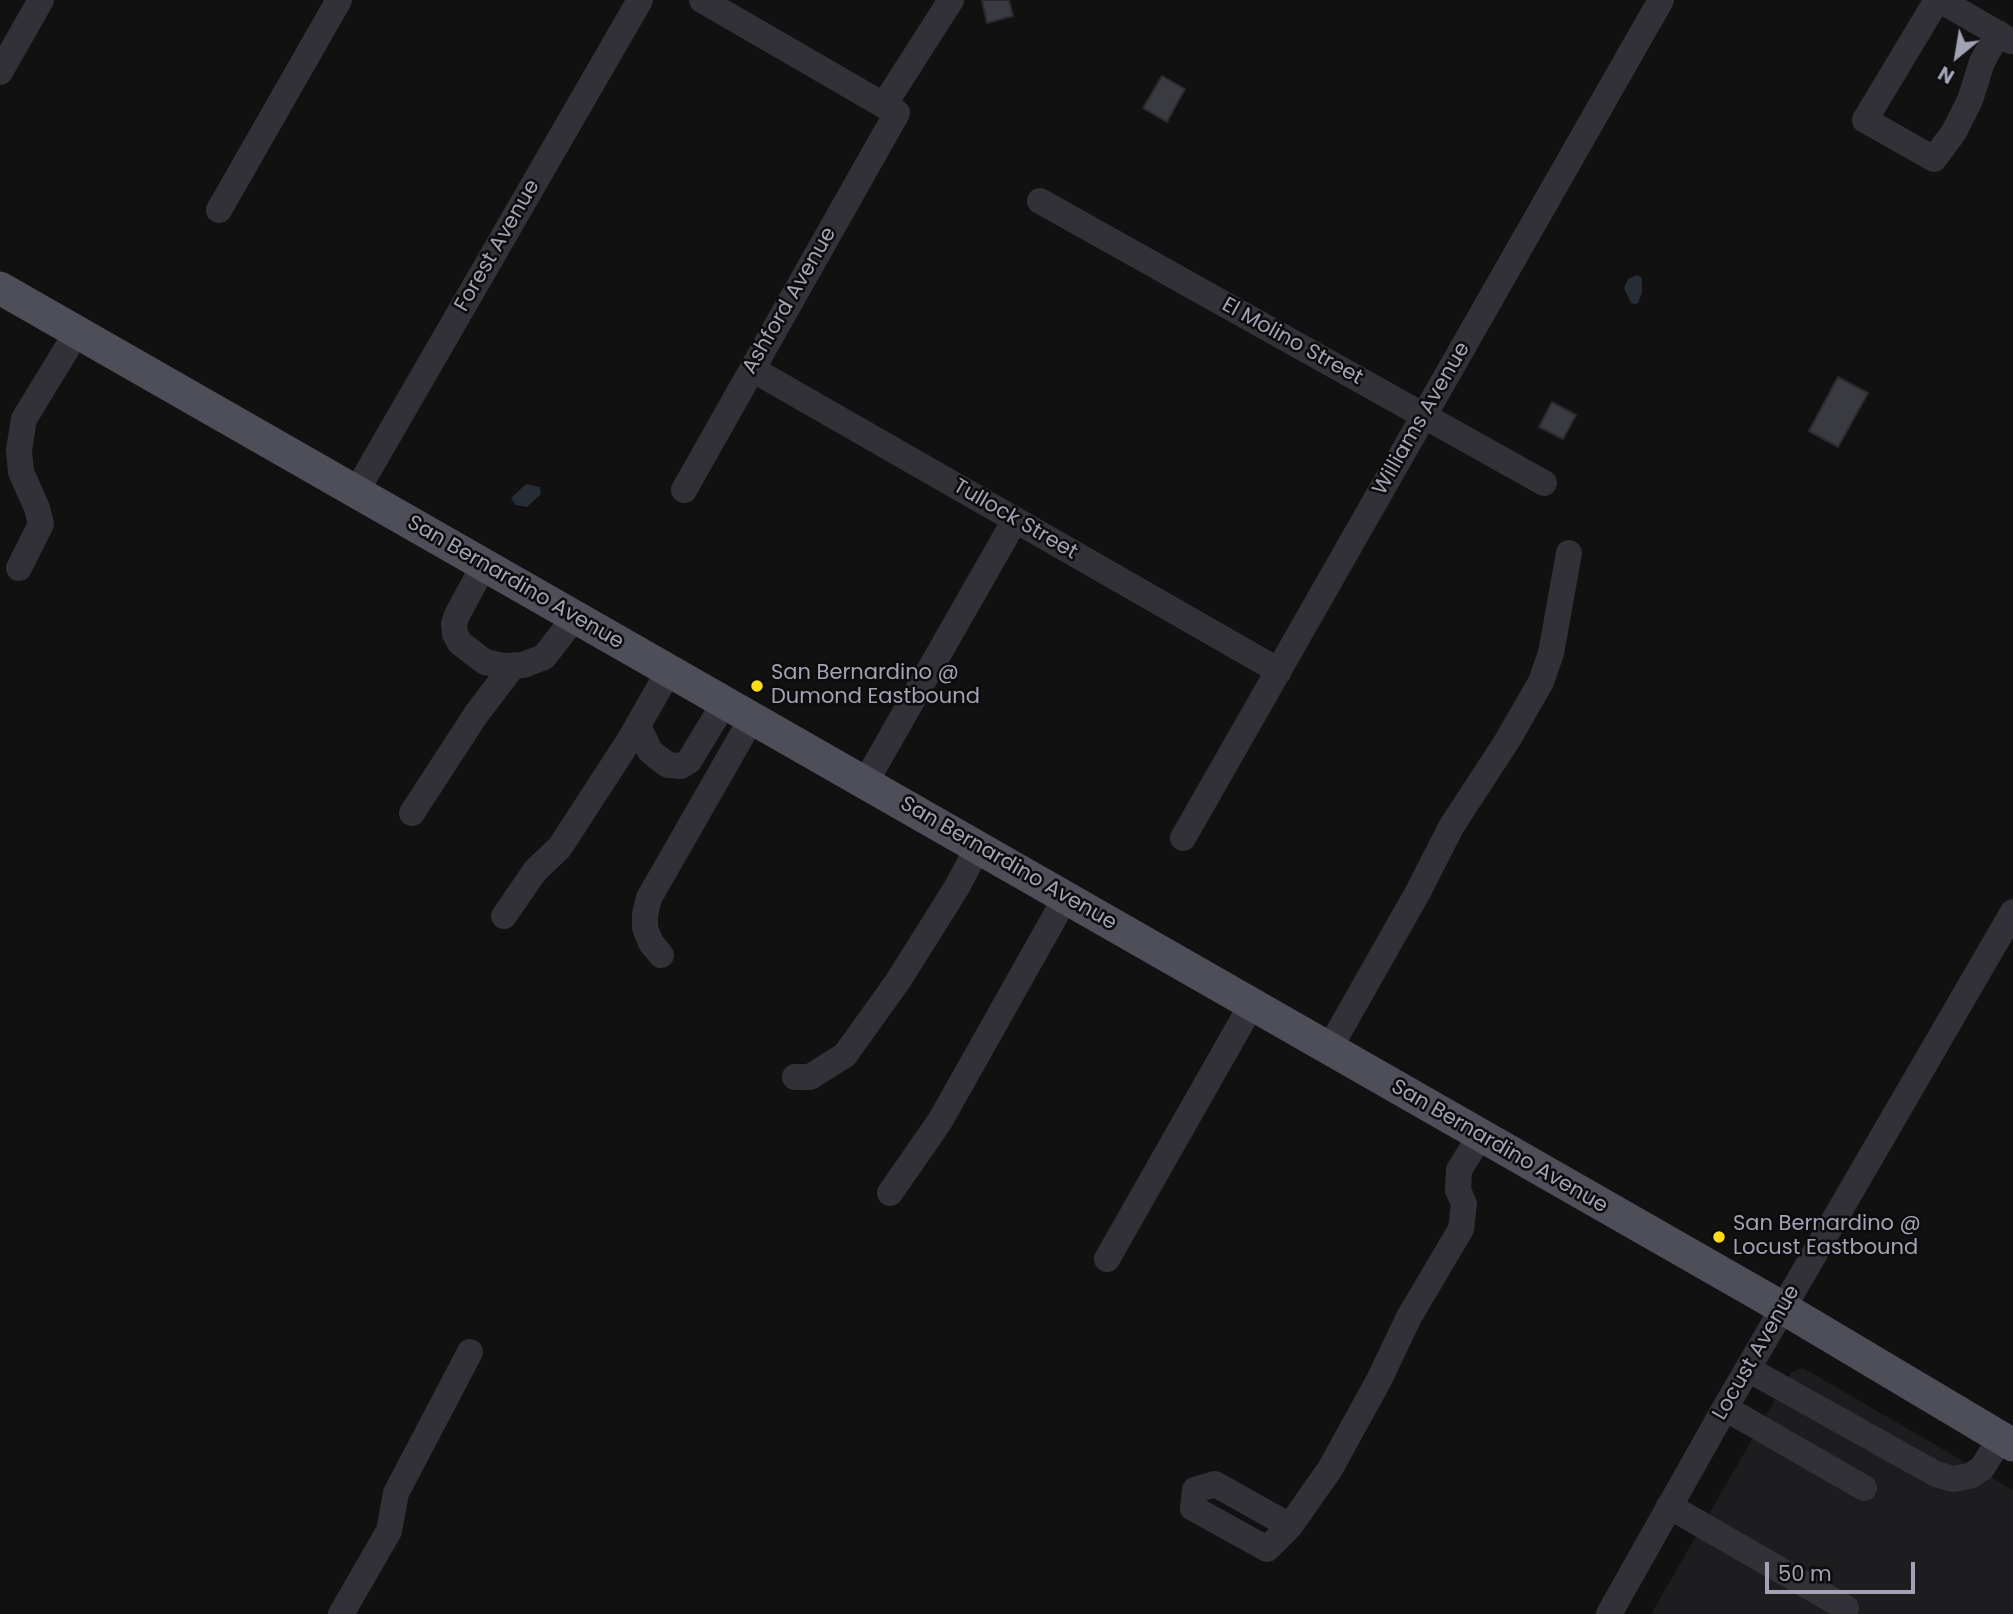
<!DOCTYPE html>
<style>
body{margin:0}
#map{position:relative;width:2013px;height:1614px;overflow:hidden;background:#111112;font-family:Poppins,sans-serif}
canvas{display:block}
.north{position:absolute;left:1922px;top:21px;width:70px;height:70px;-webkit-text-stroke:5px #0c0c0d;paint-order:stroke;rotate:210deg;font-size:19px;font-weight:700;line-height:28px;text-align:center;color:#a1a3b4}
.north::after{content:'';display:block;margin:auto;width:24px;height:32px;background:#a1a3b4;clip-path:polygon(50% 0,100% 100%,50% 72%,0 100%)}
.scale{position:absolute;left:1765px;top:1562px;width:150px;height:32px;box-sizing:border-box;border:4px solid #a1a3b4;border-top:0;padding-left:9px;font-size:21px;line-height:24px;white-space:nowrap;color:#a1a3b4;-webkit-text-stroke:5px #0c0c0d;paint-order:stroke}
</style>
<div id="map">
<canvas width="2013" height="1614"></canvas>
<div class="north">N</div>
<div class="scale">50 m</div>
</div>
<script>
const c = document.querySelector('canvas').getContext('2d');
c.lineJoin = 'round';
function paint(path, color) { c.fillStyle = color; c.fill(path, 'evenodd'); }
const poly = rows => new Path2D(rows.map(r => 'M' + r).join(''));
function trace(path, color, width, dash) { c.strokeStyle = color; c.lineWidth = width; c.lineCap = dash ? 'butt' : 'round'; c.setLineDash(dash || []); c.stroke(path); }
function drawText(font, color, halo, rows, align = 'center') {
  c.font = font + ' Poppins,sans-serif'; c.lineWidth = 5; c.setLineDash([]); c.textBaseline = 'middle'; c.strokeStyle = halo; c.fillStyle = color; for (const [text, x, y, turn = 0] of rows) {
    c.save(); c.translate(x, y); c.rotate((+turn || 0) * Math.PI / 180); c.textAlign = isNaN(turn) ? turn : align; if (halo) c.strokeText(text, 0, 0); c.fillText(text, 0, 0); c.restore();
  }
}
paint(poly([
 [1803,1368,2013,1490,2013,1614,1651,1614,1791,1372]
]), '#1d1d1f');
paint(poly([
 [1637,275,1642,278,1642,293,1638,303,1635,304,1631,303,1624,288,1628,279],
 [526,484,540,487,541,494,527,507,515,505,511,498]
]), '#262d37');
const building = poly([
 [982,0,1009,0,1013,16,987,23,982,0],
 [1162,76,1185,89,1167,122,1143,108,1162,76],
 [1838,377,1868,393,1838,447,1809,431,1838,377],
 [1552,402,1576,415,1563,439,1539,427,1552,402]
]);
paint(building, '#3a3b40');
trace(building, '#2b2a2f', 2);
trace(poly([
 [1937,0,1865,120,1934,159,1954,132,1970,100,1982,62,1998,33],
 [1940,0,2011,41],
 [0,72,41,0],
 [884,105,951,0],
 [1040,201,1544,483],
 [219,210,339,0],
 [752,369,1279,671],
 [684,490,897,113,702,0],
 [356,492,640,0],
 [484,565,457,615,454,624,455,634,460,643,485,662,504,666,523,665,544,657,575,617],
 [19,568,41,524,37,508,21,472,19,450,24,419,77,332],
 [638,726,650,751,657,757,668,765,681,766,689,761,725,702],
 [865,783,1015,520],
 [412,813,477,713,513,666],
 [1183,838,1661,0],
 [504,916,535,871,560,847,630,739,669,671],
 [661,955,651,943,645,928,645,914,649,898,752,718],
 [1329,1049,1418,892,1451,827,1507,741,1541,682,1551,653,1569,553],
 [795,1077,810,1077,845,1055,898,981,957,887,978,847],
 [890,1193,940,1121,1066,897],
 [1107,1259,1252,1004],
 [1748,1369,1936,1474,1953,1479,1970,1476,1982,1468,2001,1438],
 [1725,1408,1864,1488],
 [1669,1506,1846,1608],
 [1290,1526,1215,1484,1195,1490,1193,1508,1267,1549,1290,1526,1330,1469,1379,1380,1409,1317,1461,1229,1464,1204,1458,1190,1459,1170,1480,1136],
 [341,1614,389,1531,396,1493,470,1352],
 [1609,1614,1725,1408,2013,912]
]), '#323138', 26);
trace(poly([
 [0,288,1783,1308,2013,1445]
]), '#4d4e57', 33);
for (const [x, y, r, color] of [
 [757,686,7,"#ffdb1c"],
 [1719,1237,7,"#ffdb1c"]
]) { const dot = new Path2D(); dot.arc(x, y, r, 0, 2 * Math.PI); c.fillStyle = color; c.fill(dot); trace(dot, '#0c0c0d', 2.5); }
drawText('21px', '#a1a3b4', '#0c0c0d', [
 ["Forest Avenue",498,246,-60],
 ["Ashford Avenue",790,301,-60],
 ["El Molino Street",1292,342,29],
 ["Williams Avenue",1422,419,-60],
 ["Tullock Street",1015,520,30],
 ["San Bernardino Avenue",515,583,30],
 ["San Bernardino Avenue",1008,864,30],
 ["San Bernardino Avenue",1499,1147,30],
 ["Locust Avenue",1757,1353,-60]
]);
drawText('21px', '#a1a3b4', '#0c0c0d', [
 ["San Bernardino @",771,674],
 ["Dumond Eastbound",771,698],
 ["San Bernardino @",1733,1225],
 ["Locust Eastbound",1733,1249]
], 'left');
</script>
